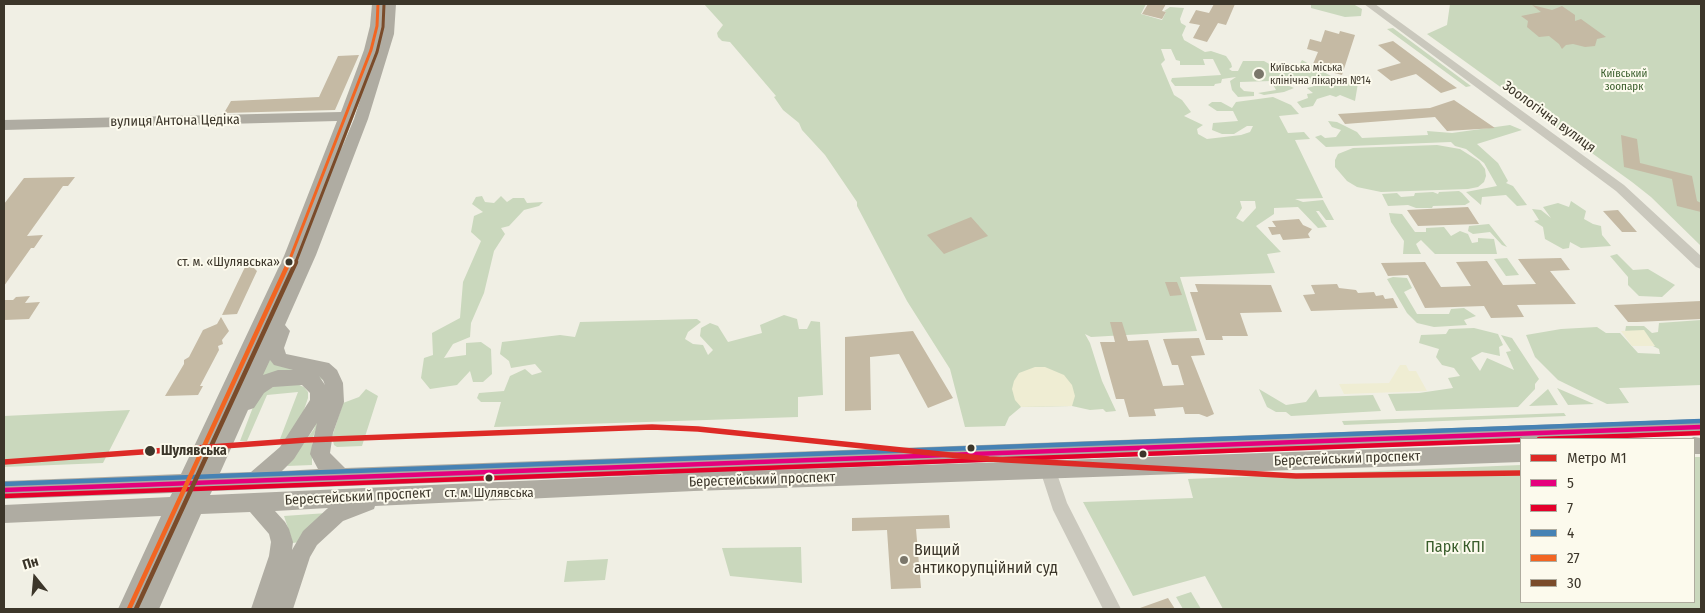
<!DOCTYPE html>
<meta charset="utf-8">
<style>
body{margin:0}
#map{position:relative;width:1705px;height:613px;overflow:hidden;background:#f0efe4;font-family:"Fira Sans Condensed",sans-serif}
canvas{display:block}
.frame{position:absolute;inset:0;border:5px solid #3c362a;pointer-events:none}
.legend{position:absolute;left:1520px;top:438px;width:175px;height:165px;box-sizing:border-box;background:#fcfaed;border:1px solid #afac9f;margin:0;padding:6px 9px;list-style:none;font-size:15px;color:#3c362a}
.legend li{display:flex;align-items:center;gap:10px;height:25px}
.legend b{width:25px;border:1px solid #afac9f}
.north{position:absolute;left:10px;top:553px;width:50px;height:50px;-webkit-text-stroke:4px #fcfaed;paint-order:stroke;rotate:343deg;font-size:14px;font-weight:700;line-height:20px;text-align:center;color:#3c362a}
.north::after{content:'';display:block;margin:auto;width:18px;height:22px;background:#3c362a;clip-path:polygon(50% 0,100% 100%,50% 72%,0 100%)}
</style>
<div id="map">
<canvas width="1705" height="613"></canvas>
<div class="frame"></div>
<ul class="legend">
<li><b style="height:6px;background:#dd2a26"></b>Метро M1</li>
<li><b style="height:6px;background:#e5007d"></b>5</li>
<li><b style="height:6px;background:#e4002b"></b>7</li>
<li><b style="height:6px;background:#4682b4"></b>4</li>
<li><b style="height:6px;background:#f26522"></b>27</li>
<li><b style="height:6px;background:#7a4b2a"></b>30</li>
</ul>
<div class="north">Пн</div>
</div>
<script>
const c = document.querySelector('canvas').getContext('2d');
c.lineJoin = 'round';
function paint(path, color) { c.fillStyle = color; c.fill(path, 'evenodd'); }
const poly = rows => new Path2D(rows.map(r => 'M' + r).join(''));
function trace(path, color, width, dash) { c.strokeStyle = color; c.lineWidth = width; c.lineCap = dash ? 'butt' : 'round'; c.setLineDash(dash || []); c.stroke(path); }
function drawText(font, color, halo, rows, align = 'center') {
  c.font = font + ' "Fira Sans Condensed",sans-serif'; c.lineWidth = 4; c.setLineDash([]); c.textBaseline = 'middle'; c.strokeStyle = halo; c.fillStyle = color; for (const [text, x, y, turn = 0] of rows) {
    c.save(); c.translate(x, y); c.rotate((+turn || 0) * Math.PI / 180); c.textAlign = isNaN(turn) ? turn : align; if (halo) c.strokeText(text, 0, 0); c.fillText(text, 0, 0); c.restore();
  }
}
paint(poly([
 [704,4,1146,4,1141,14,1162,20,1166,12,1164,11,1170,7,1184,8,1180,19,1181,23,1186,26,1182,35,1184,40,1205,52,1211,51,1226,56,1231,63,1232,67,1229,69,1232,71,1238,71,1243,61,1264,61,1278,69,1291,68,1296,71,1302,60,1331,76,1317,79,1292,78,1287,85,1294,88,1284,92,1264,95,1258,93,1276,90,1271,81,1240,82,1240,87,1244,91,1254,92,1254,96,1238,97,1232,90,1230,81,1236,77,1222,79,1221,83,1215,84,1214,86,1175,86,1171,81,1172,78,1221,75,1213,59,1203,59,1205,65,1180,65,1180,61,1176,60,1171,49,1161,49,1165,60,1161,64,1174,95,1182,100,1191,112,1184,116,1203,125,1197,129,1198,134,1207,139,1241,135,1250,132,1253,126,1247,126,1234,134,1222,134,1212,130,1213,123,1238,121,1233,111,1217,111,1208,105,1212,102,1221,102,1232,108,1236,102,1273,97,1291,105,1299,114,1279,116,1288,133,1304,132,1310,139,1295,140,1323,198,1295,199,1303,202,1323,200,1334,220,1326,220,1319,211,1316,211,1327,227,1318,228,1298,207,1274,208,1274,214,1256,226,1281,252,1267,254,1275,273,1180,277,1197,331,1091,337,1085,334,1090,343,1102,381,1116,411,1106,412,1103,409,1090,410,1072,406,1021,407,1009,417,1005,426,965,427,950,369,907,301,857,206,857,202,825,155,802,130,799,123,783,110,774,97,776,96,730,42,722,41,718,37,717,33,723,25],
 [1240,201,1255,201,1256,208,1243,222,1236,218,1242,208],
 [1311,4,1353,4,1362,9,1361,16,1345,17,1311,8],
 [1450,4,1701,4,1701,246,1651,197,1632,182,1427,34,1447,25],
 [1393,28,1471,86,1466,87,1387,29],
 [1342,82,1358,83,1355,101,1340,95,1336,97,1330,95,1317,99,1313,106,1302,108,1297,102,1308,98,1307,94,1313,93,1307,88,1325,83,1337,85],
 [1328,121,1337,122,1357,132,1362,138,1428,135,1427,131,1452,133,1510,125,1522,130,1477,144,1498,163,1508,181,1506,183,1513,186,1527,205,1517,206,1506,195,1482,197,1481,205,1466,192,1497,186,1484,163,1466,149,1455,146,1451,142,1326,147,1315,137,1321,135,1325,138,1336,137,1341,130,1332,127],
 [1437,145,1460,149,1479,161,1485,169,1486,176,1484,182,1478,187,1468,189,1381,192,1357,187,1347,181,1335,167,1335,160,1338,154,1353,148],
 [1459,191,1462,193,1470,202,1465,205,1433,206,1432,208,1416,208,1408,205,1388,206,1382,194,1397,193,1401,197,1414,196,1415,193,1433,192,1438,194,1439,192],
 [482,196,485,202,494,203,501,196,507,202,513,198,524,198,527,203,543,202,539,206,524,210,509,226,501,228,505,234,494,251,484,293,471,323,470,337,453,344,444,358,466,355,466,343,481,342,491,349,492,374,483,382,473,382,470,371,457,385,430,389,421,378,424,358,433,355,432,333,460,318,463,282,481,241,471,232,474,216,483,212,472,204,476,197],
 [1571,201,1586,211,1584,219,1593,224,1601,226,1602,235,1611,246,1581,248,1570,242,1569,248,1563,249,1545,239,1543,227,1534,221,1539,220,1532,209,1541,210,1551,218,1543,207,1558,203,1569,207],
 [1389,213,1402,214,1415,232,1426,232,1426,228,1444,227,1451,236,1460,231,1468,234,1472,243,1478,242,1478,238,1494,239,1497,254,1435,254,1421,240,1416,244,1421,254,1403,254,1404,241,1391,222],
 [1489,224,1507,247,1502,245,1490,232,1473,234,1468,231,1469,226],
 [1617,254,1633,270,1648,269,1675,285,1662,297,1639,296,1628,285,1628,277,1610,256],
 [1507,258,1519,275,1506,276,1494,259],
 [1393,277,1407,278,1412,288,1404,292,1417,314,1449,314,1451,309,1464,308,1476,316,1464,320,1467,325,1434,327,1417,323,1407,313,1387,279],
 [784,315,797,319,799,329,807,329,811,321,820,322,823,395,798,397,798,417,494,427,501,402,481,402,477,398,479,393,504,391,510,376,525,369,532,375,542,372,535,364,511,368,509,361,500,354,502,342,560,335,575,337,580,322,697,319,701,322,688,332,685,339,693,344,703,345,708,355,713,350,700,336,701,328,710,323,718,326,728,342,762,333,760,325],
 [1701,320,1701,385,1619,388,1629,403,1607,404,1558,380,1535,357,1526,335,1561,329,1597,327,1606,333,1620,333,1638,353,1660,354,1659,349,1625,332,1626,326,1644,326,1652,333,1658,332,1659,323],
 [1474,328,1498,334,1503,345,1499,347,1500,356,1482,352,1471,358,1480,371,1487,358,1514,370,1506,352,1511,351,1501,335,1512,338,1539,379,1535,384,1535,389,1518,407,1396,411,1388,394,1419,393,1453,388,1448,378,1460,376,1454,368,1442,365,1436,357,1439,349,1419,343,1421,335,1446,334,1449,329],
 [266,353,272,362,277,365,309,369,324,378,327,385,326,403,312,440,312,465,287,466,314,429,326,397,326,388,324,381,310,371,296,369,277,372,257,380,255,378],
 [297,384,304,387,308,392,308,398,302,416,288,439,280,439,298,392,267,395,247,441,240,441,258,394,277,385],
 [1557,388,1594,404,1568,405],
 [366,389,378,396,362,446,337,447,334,445,332,437,343,403,359,397],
 [1259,389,1286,405,1306,402,1316,389,1319,397,1373,395,1381,411,1291,416,1286,412,1276,412,1267,407],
 [1548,389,1558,405,1529,406],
 [130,410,103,463,4,467,4,416],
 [1564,413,1566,416,1344,425,1342,421],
 [1694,457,1701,457,1701,609,1223,609,1205,576,1133,596,1083,502,1193,498,1188,479,1521,465,1521,602,1694,602],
 [327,513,299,542,293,543,284,516],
 [801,547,802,583,730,576,722,548],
 [608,559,605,580,564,582,567,561],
 [1191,592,1201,609,1183,609,1176,597]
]), '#cad8bd');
paint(poly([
 [1644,330,1655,346,1632,346,1621,331],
 [1400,365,1406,365,1409,371,1416,371,1427,391,1344,394,1339,384,1389,383],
 [1035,367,1045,367,1064,375,1072,385,1075,396,1072,406,1021,407,1015,400,1012,389,1014,381,1019,373]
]), '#efedd3');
paint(poly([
 [1148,4,1166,4,1162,11,1166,12,1162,19,1142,14],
 [1214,4,1235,4,1226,25,1218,23,1207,42,1193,38,1200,25,1189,23,1196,10,1209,13],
 [1532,5,1552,10,1562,6,1575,15,1575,21,1581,19,1606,37,1597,39,1595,46,1585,47,1573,44,1566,45,1562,49,1559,44,1549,36,1539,37,1527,27,1528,21,1521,16,1541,12],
 [1325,30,1339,34,1340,31,1355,35,1342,75,1327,71,1328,68,1313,64,1318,52,1307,49,1310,39,1321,42],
 [1393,41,1444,79,1457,88,1441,93,1416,74,1391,81,1377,70,1401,63,1378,45],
 [359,55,335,110,224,113,231,101,319,97,338,56],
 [1454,100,1495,128,1447,131,1435,117,1345,124,1338,114,1430,108],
 [1621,135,1637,139,1640,163,1692,176,1697,201,1701,203,1701,212,1677,206,1672,179,1624,167],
 [75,177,68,186,63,186,27,236,43,235,34,248,31,248,4,286,4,204,24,178],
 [1468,207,1479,224,1418,226,1407,210],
 [1618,210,1637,232,1622,232,1603,211],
 [971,217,988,236,944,254,927,235],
 [1299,219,1303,225,1312,229,1308,234,1310,238,1283,240,1280,234,1272,235,1268,227,1276,227,1272,221],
 [1561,258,1570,270,1550,271,1576,304,1517,305,1524,317,1491,318,1484,306,1425,308,1408,275,1388,276,1381,263,1425,262,1441,287,1471,286,1456,262,1487,261,1503,285,1536,284,1518,259],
 [252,266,257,271,237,314,222,315,245,267],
 [1165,282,1177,282,1182,295,1170,296],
 [1195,284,1271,285,1282,312,1240,313,1248,336,1222,336,1223,340,1206,340,1190,292,1198,292],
 [1337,284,1339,288,1356,290,1358,293,1374,292,1376,296,1383,295,1385,299,1393,298,1398,308,1311,311,1303,295,1315,294,1311,285],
 [30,296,25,303,40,302,29,319,4,320,4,300,13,300,16,297],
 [1701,301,1701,319,1637,322,1628,322,1614,305],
 [221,317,229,331,222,340,223,344,218,346,219,350,200,386,203,386,198,395,165,396,184,364,184,360,189,357,203,330,217,324],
 [1110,322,1122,322,1128,341,1148,340,1163,386,1184,385,1178,365,1172,365,1163,339,1199,338,1205,355,1191,356,1214,414,1207,417,1199,414,1185,414,1183,407,1154,409,1156,416,1129,417,1124,399,1116,399,1100,342,1115,342],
 [913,331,953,398,928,408,899,354,870,357,871,410,845,411,845,337],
 [949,515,950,528,916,529,921,588,891,589,887,530,852,531,852,518],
 [1168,598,1175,609,1141,609,1140,608]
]), '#c5baa4');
paint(poly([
 [1364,4,1375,4,1624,185,1701,256,1701,269,1696,267,1616,191,1364,4],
 [1048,463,1054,465,1067,503,1121,609,1103,609,1053,510,1040,470,1042,465,1048,463]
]), '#cac8bd');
paint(poly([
 [372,4,396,4,394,34,368,119,316,255,285,325,290,331,284,348,286,354,329,363,337,370,343,383,344,402,333,433,330,453,345,468,1701,419,1701,435,1595,439,1521,439,1521,442,747,471,1521,444,1521,462,694,491,375,506,374,509,343,521,317,545,310,557,293,609,251,609,269,556,271,542,269,534,250,512,201,514,159,609,118,609,161,516,4,523,4,505,170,497,172,493,4,499,4,481,181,474,284,256,337,121,4,130,4,120,341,112,364,50,370,26,372,4],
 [361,97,354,119,341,150,354,116,361,97],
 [270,360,274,365,293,370,278,370,263,375,270,360],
 [319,376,323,380,325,385,319,376],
 [302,385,310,393,310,400,280,447,251,472,220,473,248,410,254,408,264,393,273,387,302,385],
 [317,423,310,454,318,469,282,471,294,459,317,423],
 [674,474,254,493,210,495,212,491,674,474],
 [328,508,303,531,292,550,293,542,289,529,285,522,275,511,328,508],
 [1694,437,1701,438,1701,454,1694,454,1694,439,1689,439,1694,437]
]), '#afaca2');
trace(poly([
 [4,490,1701,427]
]), '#e5007d', 4.5);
trace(poly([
 [1539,439,1701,433],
 [4,496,1521,440]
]), '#e4002b', 4.5);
trace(poly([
 [4,484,1701,421]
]), '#4682b4', 4.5);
trace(poly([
 [288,264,371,50,377,26,378,4]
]), '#f26522', 3);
trace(poly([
 [129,609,289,262]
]), '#f26522', 4.5);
trace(poly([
 [295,264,377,52,383,27,384,4]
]), '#7a4b2a', 3);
trace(poly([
 [136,609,296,262]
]), '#7a4b2a', 4.5);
trace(poly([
 [4,462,306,440,652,427,698,429,989,459,1296,476,1521,473]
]), '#dd2a26', 5.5);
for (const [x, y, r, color] of [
 [1259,74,6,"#7b776b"],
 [289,262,4.5,"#3c362a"],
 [971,448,4.5,"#3c362a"],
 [150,451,6,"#3c362a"],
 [1143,454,4.5,"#3c362a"],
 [489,478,4.5,"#3c362a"],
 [904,560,5,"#7b776b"]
]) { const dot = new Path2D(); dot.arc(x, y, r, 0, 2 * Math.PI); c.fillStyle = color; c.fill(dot); trace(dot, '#fcfaed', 2); }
drawText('11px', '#3c362a', '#fcfaed', [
 ["Київська міська",1270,68],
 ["клінічна лікарня №14",1270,81]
], 'left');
drawText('11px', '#395d2b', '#fcfaed', [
 ["Київський",1624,74],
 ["зоопарк",1624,87]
]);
drawText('13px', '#3c362a', '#fcfaed', [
 ["ст. м. «Шулявська»",280,262],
 ["ст. м. Шулявська",489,493,"center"]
], 'right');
drawText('14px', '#3c362a', '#fcfaed', [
 ["Зоологічна вулиця",1549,117,36],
 ["вулиця Антона Цедіка",175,121,-1],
 ["Берестейський проспект",1347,459,-2],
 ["Берестейський проспект",762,480,-2],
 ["Берестейський проспект",358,497,-3]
]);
drawText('bold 14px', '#3c362a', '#fcfaed', [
 ["Шулявська",161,451]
], 'left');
drawText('16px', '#395d2b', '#fcfaed', [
 ["Парк КПІ",1455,548]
]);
drawText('16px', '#3c362a', '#fcfaed', [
 ["Вищий",914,551],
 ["антикорупційний суд",914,569]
], 'left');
</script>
